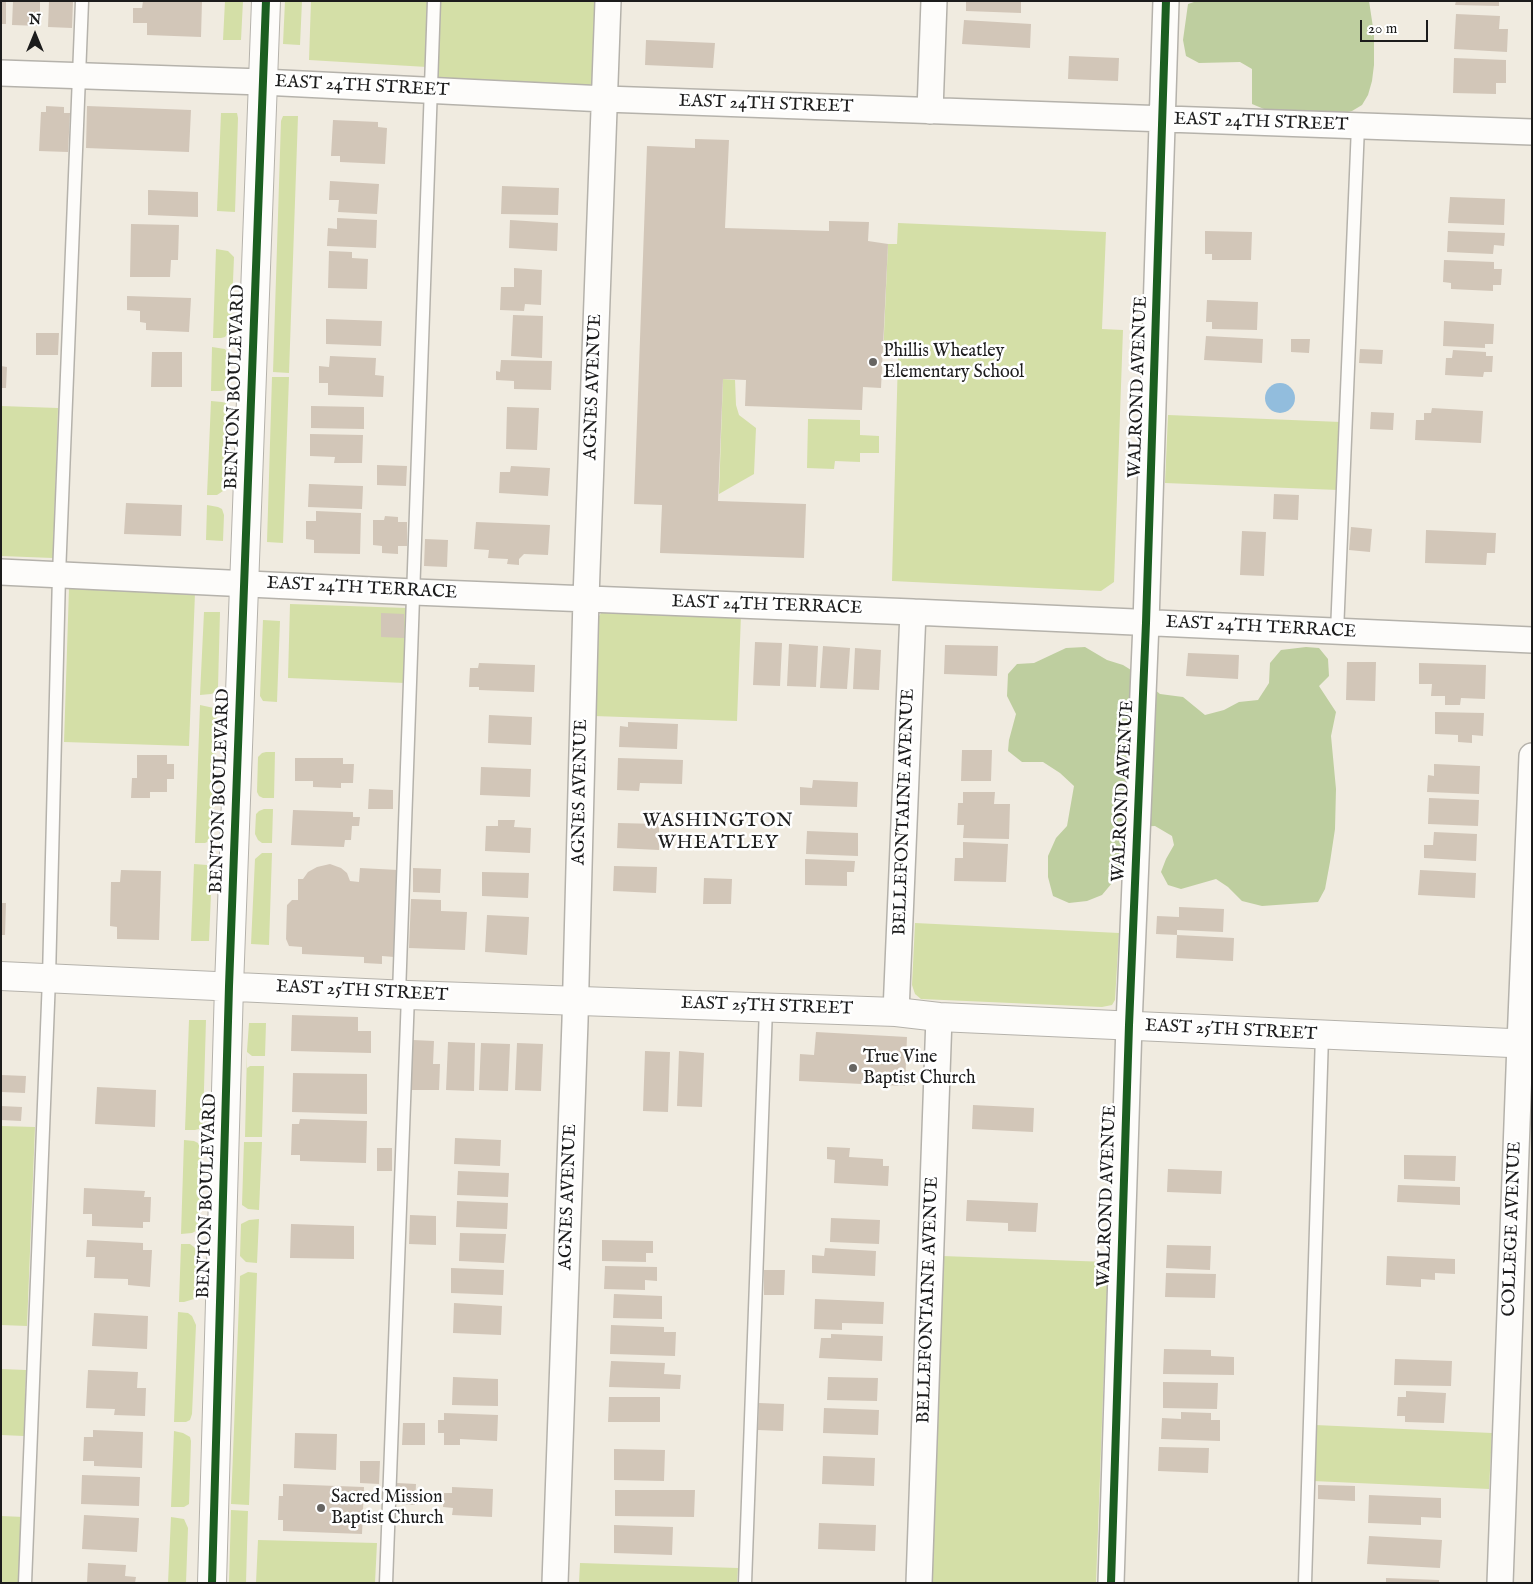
<!DOCTYPE html>
<style>
body{margin:0}
#map{position:relative;width:1533px;height:1584px;overflow:hidden;background:#f0ebe0;font-family:"IM FELL English",serif}
canvas{display:block}
.frame{position:absolute;inset:0;border:2px solid #1c1c1c;pointer-events:none}
.north{position:absolute;left:10px;top:10px;width:50px;height:50px;-webkit-text-stroke:4px #fff;paint-order:stroke;rotate:0deg;font-size:14px;font-weight:700;line-height:20px;text-align:center;color:#1c1c1c}
.north::after{content:'';display:block;margin:auto;width:18px;height:22px;background:#1c1c1c;clip-path:polygon(50% 0,100% 100%,50% 72%,0 100%)}
.scale{position:absolute;left:1360px;top:20px;width:68px;height:22px;box-sizing:border-box;border:2px solid #1c1c1c;border-top:0;padding-left:6px;font-size:15px;line-height:18px;white-space:nowrap;color:#1c1c1c;-webkit-text-stroke:4px #fff;paint-order:stroke}
</style>
<div id="map">
<canvas width="1533" height="1584"></canvas>
<div class="frame"></div>
<div class="north">N</div>
<div class="scale">20 m</div>
</div>
<script>
const c = document.querySelector('canvas').getContext('2d');
c.lineJoin = 'round';
function paint(path, color) { c.fillStyle = color; c.fill(path, 'evenodd'); }
const poly = rows => new Path2D(rows.map(r => 'M' + r).join(''));
function trace(path, color, width, dash) { c.strokeStyle = color; c.lineWidth = width; c.lineCap = dash ? 'butt' : 'round'; c.setLineDash(dash || []); c.stroke(path); }
function drawText(font, color, halo, rows, align = 'center') {
  c.font = font + ' "IM FELL English",serif'; c.lineWidth = 5; c.setLineDash([]); c.textBaseline = 'middle'; c.strokeStyle = halo; c.fillStyle = color; for (const [text, x, y, turn = 0] of rows) {
    c.save(); c.translate(x, y); c.rotate((+turn || 0) * Math.PI / 180); c.textAlign = isNaN(turn) ? turn : align; if (halo) c.strokeText(text, 0, 0); c.fillText(text, 0, 0); c.restore();
  }
}
paint(poly([
 [225,1,243,1,241,40,223,40],
 [285,1,302,1,300,45,283,44],
 [311,1,429,1,427,67,309,60],
 [440,1,596,1,594,78,591,84,584,88,437,81],
 [221,113,237,113,238,118,235,212,217,211],
 [283,116,298,116,289,373,273,372,281,121],
 [898,223,1106,232,1102,329,1123,330,1114,582,1101,591,892,581,898,357,883,356,888,244,897,244],
 [216,249,228,251,234,257,231,330,225,337,221,338,213,338],
 [212,347,225,349,230,357,229,383,225,390,221,391,211,391],
 [272,377,289,377,283,543,267,542],
 [723,379,735,380,736,405,739,415,756,428,754,474,719,494],
 [211,401,222,402,226,403,228,406,225,486,223,491,217,495,207,495],
 [1,406,58,408,53,558,1,556],
 [1168,415,1341,422,1338,490,1165,483],
 [808,419,860,420,860,435,879,436,879,453,860,453,860,462,835,461,834,469,807,468],
 [207,505,218,507,222,509,224,515,223,541,206,540],
 [69,588,195,593,189,746,64,742],
 [290,604,407,608,405,683,288,678],
 [607,611,741,615,737,721,594,716,598,618,601,613],
 [204,612,220,612,218,687,214,693,211,694,200,695],
 [263,620,280,621,277,702,263,701,260,696],
 [200,705,214,708,217,715,212,840,205,843,195,843],
 [266,752,275,752,274,798,263,798,259,796,257,792,258,757,262,753],
 [264,809,273,809,272,843,262,843,258,840,255,834,256,814,259,811],
 [262,853,272,853,269,945,251,944,255,859],
 [194,864,207,865,212,870,209,941,191,941],
 [915,923,1119,933,1115,1000,1112,1005,1102,1007,921,999,915,994,912,985],
 [189,1020,206,1020,203,1123,199,1129,195,1130,185,1130],
 [249,1023,266,1023,265,1056,252,1056,247,1052,247,1068,250,1066,264,1066,262,1137,245,1137,247,1051],
 [1,1126,35,1127,27,1326,1,1325],
 [184,1140,194,1141,198,1143,202,1152,199,1225,196,1231,192,1233,181,1234],
 [244,1142,262,1142,259,1210,248,1209,242,1205],
 [259,1219,257,1263,246,1262,240,1256,241,1224,249,1220],
 [181,1244,190,1244,194,1247,198,1254,197,1294,194,1299,184,1302,179,1302],
 [942,1256,1108,1262,1096,1583,931,1583],
 [248,1272,257,1273,249,1505,231,1504,240,1276],
 [178,1312,188,1313,192,1316,196,1325,192,1414,190,1420,186,1422,174,1422],
 [1,1369,26,1370,24,1436,1,1435],
 [1315,1425,1492,1433,1489,1489,1313,1481],
 [174,1431,183,1433,190,1437,191,1441,189,1504,184,1507,171,1507],
 [231,1510,248,1511,246,1583,229,1583],
 [1,1516,24,1517,21,1583,1,1583],
 [171,1517,184,1519,188,1528,186,1583,168,1583],
 [258,1540,377,1543,375,1583,256,1583],
 [580,1563,738,1568,737,1583,579,1583]
]), '#d4dfa7');
paint(poly([
 [1197,1,1369,1,1374,34,1374,65,1372,81,1368,95,1362,105,1352,111,1335,115,1276,114,1252,104,1252,69,1240,62,1199,63,1186,56,1183,40,1188,4],
 [1085,647,1107,660,1123,665,1131,670,1160,694,1183,697,1205,715,1224,710,1239,702,1258,700,1269,683,1270,663,1281,650,1306,647,1319,648,1328,659,1329,676,1319,686,1336,712,1331,736,1336,789,1335,829,1330,862,1325,889,1318,902,1262,906,1242,901,1228,887,1216,879,1181,889,1168,885,1161,872,1166,859,1174,845,1172,836,1155,826,1134,827,1124,850,1120,868,1112,883,1102,895,1087,901,1069,903,1053,896,1048,877,1048,856,1056,838,1067,826,1074,786,1060,773,1043,762,1022,762,1008,751,1009,740,1016,714,1007,696,1008,674,1017,664,1034,663,1066,648]
]), '#bece9f');
paint(poly([
 '1265 398a15 15 0 1 1 30 0a15 15 0 1 1-30 0Z'
]), '#92bddd');
paint(poly([
 [1,1,6,1,6,24,1,24],
 [13,1,40,1,40,26,12,25],
 [49,1,73,1,72,28,48,27],
 [143,1,202,1,201,37,147,35,147,23,133,23,133,8,142,8],
 [966,1,1021,1,1021,13,966,11],
 [1456,1,1499,1,1499,6,1455,5],
 [1456,14,1500,16,1499,29,1508,29,1507,52,1454,49],
 [964,20,1031,24,1030,48,962,44],
 [646,40,715,43,713,68,645,65],
 [1069,56,1119,58,1118,81,1068,79],
 [1454,58,1506,60,1506,83,1496,83,1496,94,1453,93],
 [46,106,64,107,64,113,70,113,68,152,39,151,41,112,46,112],
 [87,106,191,110,189,152,86,148],
 [333,120,378,122,378,127,387,128,385,164,340,162,340,156,331,156],
 [695,139,729,140,725,228,829,231,829,221,869,222,868,241,888,244,881,388,863,387,862,410,745,406,746,380,723,379,718,501,806,504,804,558,660,553,662,505,634,504,647,146,695,148],
 [330,181,379,184,377,214,338,212,339,200,329,200],
 [502,186,559,188,558,215,501,214],
 [148,190,198,192,198,217,148,215],
 [1450,197,1505,199,1504,225,1448,223],
 [337,218,377,220,376,248,327,246,328,228,337,229],
 [510,220,558,223,557,251,509,248],
 [131,224,179,225,178,260,171,260,170,277,130,277],
 [1205,231,1252,232,1251,260,1212,260,1212,254,1205,254],
 [1448,231,1505,233,1504,246,1494,245,1493,254,1447,252],
 [329,251,352,252,352,258,368,259,367,289,328,288],
 [1444,260,1494,262,1494,269,1502,269,1501,285,1493,285,1493,291,1451,289,1451,283,1443,282],
 [514,268,542,270,541,305,525,304,524,311,500,310,501,287,514,287],
 [127,296,191,298,189,332,146,330,146,323,140,322,140,311,127,310],
 [1207,300,1258,302,1257,330,1212,329,1212,322,1206,322],
 [513,315,543,316,542,358,511,356],
 [326,319,382,321,381,346,326,344],
 [1444,321,1494,324,1493,344,1485,344,1485,348,1443,346],
 [36,333,59,333,58,355,36,355],
 [1206,336,1263,339,1262,363,1204,360],
 [1291,339,1310,339,1309,353,1291,352],
 [1360,349,1383,350,1382,364,1359,363],
 [1453,350,1486,352,1486,356,1493,356,1492,372,1484,372,1483,377,1445,375,1446,358,1452,358],
 [152,352,182,352,182,387,151,387],
 [330,356,376,358,375,375,384,376,383,397,328,395,328,383,319,383,319,366,329,367],
 [501,360,552,361,551,390,514,389,514,381,496,380,496,371,500,372],
 [1,366,7,367,6,388,1,388],
 [311,406,364,407,364,429,311,428],
 [507,407,539,408,537,450,506,449],
 [1432,408,1483,411,1481,443,1415,440,1416,420,1424,420,1424,413,1431,413],
 [1371,412,1394,413,1393,430,1370,429],
 [310,434,363,435,362,463,334,463,335,457,310,456],
 [377,465,407,466,406,486,377,485],
 [511,466,550,468,548,496,499,493,500,472,510,472],
 [309,484,363,486,362,509,308,507],
 [1274,494,1299,495,1298,520,1273,519],
 [126,503,182,505,181,536,124,534],
 [316,511,361,513,360,554,314,553,314,540,306,539,306,521,316,521],
 [385,516,398,517,398,522,407,522,407,546,398,546,398,554,382,553,382,546,373,545,373,520,384,520],
 [476,522,550,525,548,555,524,554,519,559,519,565,507,564,508,559,488,558,489,550,474,549],
 [1351,527,1372,529,1370,552,1349,550],
 [1426,530,1496,533,1495,553,1487,553,1486,565,1425,563],
 [1242,531,1266,532,1264,576,1240,575],
 [425,539,448,540,447,567,424,566],
 [381,613,404,614,404,638,381,637],
 [755,642,782,643,780,686,753,685],
 [789,644,818,646,816,687,787,686],
 [945,645,998,646,997,676,944,674],
 [823,646,850,648,847,689,820,688],
 [855,648,881,650,879,690,853,689],
 [1188,653,1239,655,1238,679,1186,676],
 [1347,662,1376,662,1375,701,1346,700],
 [479,663,535,665,534,692,479,690,479,687,469,687,470,668,478,668],
 [1419,663,1486,665,1485,699,1461,698,1460,705,1445,705,1445,696,1431,696,1432,684,1419,684],
 [1435,712,1484,713,1483,736,1472,735,1472,743,1458,742,1458,735,1435,734],
 [489,715,532,717,531,745,488,743],
 [628,722,678,724,677,749,619,747,620,726,628,727],
 [962,750,992,750,991,781,961,781],
 [137,755,167,755,167,764,174,764,174,779,167,779,167,792,150,792,150,798,131,798,132,778,137,778],
 [295,758,343,758,343,764,354,764,353,783,341,783,341,788,313,787,313,781,295,781],
 [618,758,683,760,682,784,640,783,639,791,617,790],
 [1434,764,1480,766,1479,794,1427,792,1428,775,1434,776],
 [481,767,531,769,530,797,480,795],
 [813,780,858,782,857,807,800,805,800,787,812,788],
 [369,789,393,790,393,809,368,809],
 [963,792,995,792,994,804,1010,804,1009,839,963,838,964,825,957,825,958,803,963,803],
 [1429,798,1479,800,1478,826,1428,824],
 [293,810,353,812,353,817,360,817,359,826,352,826,351,840,345,840,344,847,291,845],
 [498,820,515,820,514,827,531,828,530,853,485,851,486,826,498,826],
 [618,823,659,824,659,850,617,848],
 [807,831,858,833,858,856,806,854],
 [1434,832,1477,834,1476,861,1424,858,1424,845,1433,845],
 [963,842,1008,844,1006,882,954,881,955,858,963,858],
 [805,859,855,861,854,872,847,872,847,886,805,885],
 [330,864,341,868,347,873,350,881,359,882,360,868,398,870,394,957,382,956,382,964,364,963,364,957,302,954,302,947,289,946,286,939,287,905,292,900,298,900,298,879,303,879,308,872,317,867],
 [614,866,657,867,656,893,613,891],
 [413,868,441,869,440,893,413,892],
 [121,870,161,871,159,940,117,939,117,927,110,926,111,882,120,882],
 [1420,870,1476,873,1475,898,1418,895],
 [482,872,529,873,528,898,482,896],
 [704,878,732,879,731,904,703,904],
 [411,899,441,900,441,911,467,912,465,950,409,948],
 [1,903,6,903,5,935,1,935],
 [1179,907,1224,909,1223,932,1177,930,1177,935,1156,934,1157,916,1179,917],
 [487,915,529,917,527,955,485,952],
 [1177,935,1234,938,1233,961,1176,958],
 [292,1015,358,1017,358,1031,371,1031,371,1053,291,1051],
 [816,1032,907,1037,905,1086,799,1081,800,1054,814,1055],
 [413,1040,434,1041,433,1064,440,1064,439,1090,411,1090],
 [448,1042,475,1043,474,1091,446,1090],
 [481,1043,510,1044,508,1091,479,1090],
 [517,1043,543,1044,541,1091,515,1090],
 [645,1051,670,1052,668,1112,643,1111],
 [679,1051,704,1053,702,1107,677,1106],
 [293,1073,367,1074,367,1114,292,1112],
 [1,1075,26,1076,25,1093,1,1092],
 [97,1087,156,1090,155,1127,95,1124],
 [973,1105,1034,1108,1033,1132,972,1129],
 [1,1106,22,1107,21,1121,1,1120],
 [300,1119,367,1121,366,1163,300,1161,300,1155,291,1155,292,1124,299,1124],
 [455,1138,501,1140,500,1166,454,1164],
 [827,1147,850,1148,849,1157,883,1159,883,1166,889,1166,888,1186,834,1183,835,1160,827,1159],
 [377,1148,392,1148,392,1171,377,1171],
 [1404,1155,1456,1156,1455,1181,1404,1179],
 [1168,1169,1222,1171,1221,1194,1167,1192],
 [458,1171,509,1173,508,1197,457,1195],
 [1398,1185,1460,1187,1460,1205,1397,1202],
 [84,1188,145,1191,144,1197,151,1197,150,1222,143,1222,143,1228,92,1226,92,1214,83,1214],
 [967,1200,1038,1203,1036,1232,1008,1231,1008,1223,966,1221],
 [457,1201,508,1203,507,1229,456,1227],
 [410,1215,436,1216,436,1245,409,1244],
 [831,1218,880,1220,879,1244,830,1242],
 [291,1224,354,1226,354,1259,290,1258],
 [460,1233,506,1234,504,1263,459,1261],
 [87,1240,143,1243,143,1250,152,1250,150,1287,128,1285,128,1279,94,1278,95,1257,86,1257],
 [602,1240,653,1241,653,1253,646,1253,646,1262,602,1261],
 [1167,1245,1211,1246,1210,1270,1166,1268],
 [825,1248,876,1251,875,1276,812,1273,812,1255,824,1256],
 [1387,1256,1455,1259,1455,1274,1435,1273,1435,1280,1421,1279,1421,1287,1386,1285],
 [605,1266,657,1267,657,1281,645,1280,645,1290,604,1289],
 [451,1268,504,1270,503,1295,451,1293],
 [764,1270,785,1270,784,1295,764,1295],
 [1166,1273,1216,1274,1215,1298,1165,1297],
 [614,1294,662,1296,662,1319,613,1318],
 [815,1299,884,1302,883,1324,842,1323,842,1330,814,1329],
 [454,1303,502,1306,501,1335,453,1333],
 [94,1313,148,1316,147,1349,92,1346],
 [611,1325,664,1327,664,1332,676,1332,675,1356,610,1354],
 [831,1334,883,1336,882,1361,819,1358,821,1338,831,1338],
 [1164,1349,1211,1350,1211,1356,1234,1357,1234,1375,1163,1374],
 [1395,1359,1452,1361,1451,1386,1394,1385],
 [611,1361,665,1363,664,1374,681,1375,680,1389,609,1387],
 [88,1370,138,1372,137,1388,146,1388,145,1416,114,1415,115,1409,86,1408],
 [453,1377,498,1379,498,1406,452,1405],
 [828,1377,878,1378,877,1401,827,1400],
 [1163,1382,1218,1383,1217,1409,1163,1408],
 [1406,1391,1446,1393,1444,1423,1405,1422,1405,1416,1397,1416,1398,1397,1406,1397],
 [609,1397,660,1397,660,1422,608,1422],
 [759,1403,784,1404,783,1431,758,1430],
 [824,1408,879,1410,878,1435,823,1433],
 [1181,1412,1211,1413,1211,1420,1220,1420,1220,1441,1161,1439,1162,1418,1181,1419],
 [444,1413,498,1415,497,1441,460,1439,460,1445,444,1445,444,1433,438,1433,438,1420,444,1420],
 [403,1423,425,1423,425,1445,402,1445],
 [93,1430,143,1432,142,1468,94,1466,94,1461,83,1461,84,1437,93,1437],
 [295,1433,337,1434,336,1470,294,1468],
 [1159,1447,1209,1448,1208,1473,1158,1471],
 [614,1449,665,1450,664,1481,614,1480],
 [823,1456,875,1458,874,1486,822,1484],
 [360,1461,380,1461,379,1484,360,1483],
 [82,1475,140,1477,139,1506,81,1504],
 [397,1483,416,1484,415,1505,396,1504],
 [283,1484,364,1487,362,1534,283,1531,283,1520,278,1520,279,1496,283,1496],
 [1318,1485,1355,1486,1355,1501,1318,1499],
 [452,1487,493,1489,492,1517,452,1515,453,1508,443,1507,444,1493,452,1493],
 [615,1490,695,1490,694,1517,615,1516],
 [1369,1495,1441,1498,1441,1518,1421,1517,1421,1525,1368,1523],
 [84,1515,139,1518,137,1552,82,1549],
 [819,1523,876,1525,875,1551,818,1549],
 [614,1525,673,1527,672,1555,614,1553],
 [1369,1536,1442,1540,1440,1568,1367,1564],
 [88,1563,126,1565,125,1576,136,1577,135,1583,87,1583],
 [1386,1578,1439,1580,1439,1583,1386,1583]
]), '#d2c6b8');
const service = poly([
 [1337,632,1358,126],
 [399,994,434,1],
 [25,1583,49,978,59,575,82,1],
 [386,1583,408,995],
 [745,1583,766,1008],
 [1305,1583,1322,1035]
]);
const minor = poly([
 [1,73,262,82,605,99,1532,132],
 [930,111,934,1],
 [1,572,414,592,913,612,1532,640],
 [896,1012,913,612],
 [555,1583,575,1021,586,598,608,1],
 [919,1583,939,1017],
 [1111,1583,1129,1025,1146,623,1166,1],
 [1500,1583,1520,1043,1532,756]
]);
const tertiary = poly([
 [1,976,408,995,896,1012,939,1017,1532,1044],
 [212,1583,229,986,266,1]
]);
trace(service, '#b5b2ab', 15);
trace(minor, '#b5b2ab', 28);
trace(tertiary, '#b5b2ab', 30);
trace(service, '#fdfcfa', 12);
trace(minor, '#fdfcfa', 25);
trace(tertiary, '#fdfcfa', 28);
trace(poly([
 [212,1583,229,986,266,1],
 [1111,1583,1129,1025,1146,623,1166,1]
]), '#1b5e20', 8);
for (const [x, y, r, color] of [
 [873,362,5,"#666461"],
 [853,1068,5,"#666461"],
 [321,1508,5,"#666461"]
]) { const dot = new Path2D(); dot.arc(x, y, r, 0, 2 * Math.PI); c.fillStyle = color; c.fill(dot); trace(dot, '#fff', 2); }
drawText('18px', '#1c1c1c', '#fff', [
 ["EAST 24TH STREET",362,87,3],
 ["EAST 24TH STREET",766,105,2],
 ["EAST 24TH STREET",1261,123,2],
 ["BENTON BOULEVARD",236,387,-88],
 ["AGNES AVENUE",594,387,-88],
 ["WALROND AVENUE",1139,387,-88],
 ["EAST 24TH TERRACE",362,589,3],
 ["EAST 24TH TERRACE",767,606,2],
 ["EAST 24TH TERRACE",1261,628,3],
 ["BENTON BOULEVARD",221,791,-88],
 ["WALROND AVENUE",1124,791,-87],
 ["AGNES AVENUE",581,792,-89],
 ["BELLEFONTAINE AVENUE",905,812,-88],
 ["EAST 25TH STREET",362,992,3],
 ["EAST 25TH STREET",767,1007,2],
 ["EAST 25TH STREET",1231,1031,3],
 ["BENTON BOULEVARD",208,1196,-88],
 ["WALROND AVENUE",1108,1196,-88],
 ["AGNES AVENUE",569,1197,-88],
 ["COLLEGE AVENUE",1513,1229,-88],
 ["BELLEFONTAINE AVENUE",929,1300,-88]
]);
drawText('18px', '#1c1c1c', '#fff', [
 ["Phillis Wheatley",883,352],
 ["Elementary School",883,373],
 ["True Vine",863,1058],
 ["Baptist Church",863,1079],
 ["Sacred Mission",331,1498],
 ["Baptist Church",331,1519]
], 'left');
c.letterSpacing = '1px';
drawText('19px', '#1c1c1c', '#fff', [
 ["WASHINGTON",718,822],
 ["WHEATLEY",718,844]
]);
c.letterSpacing = '0px';
</script>
